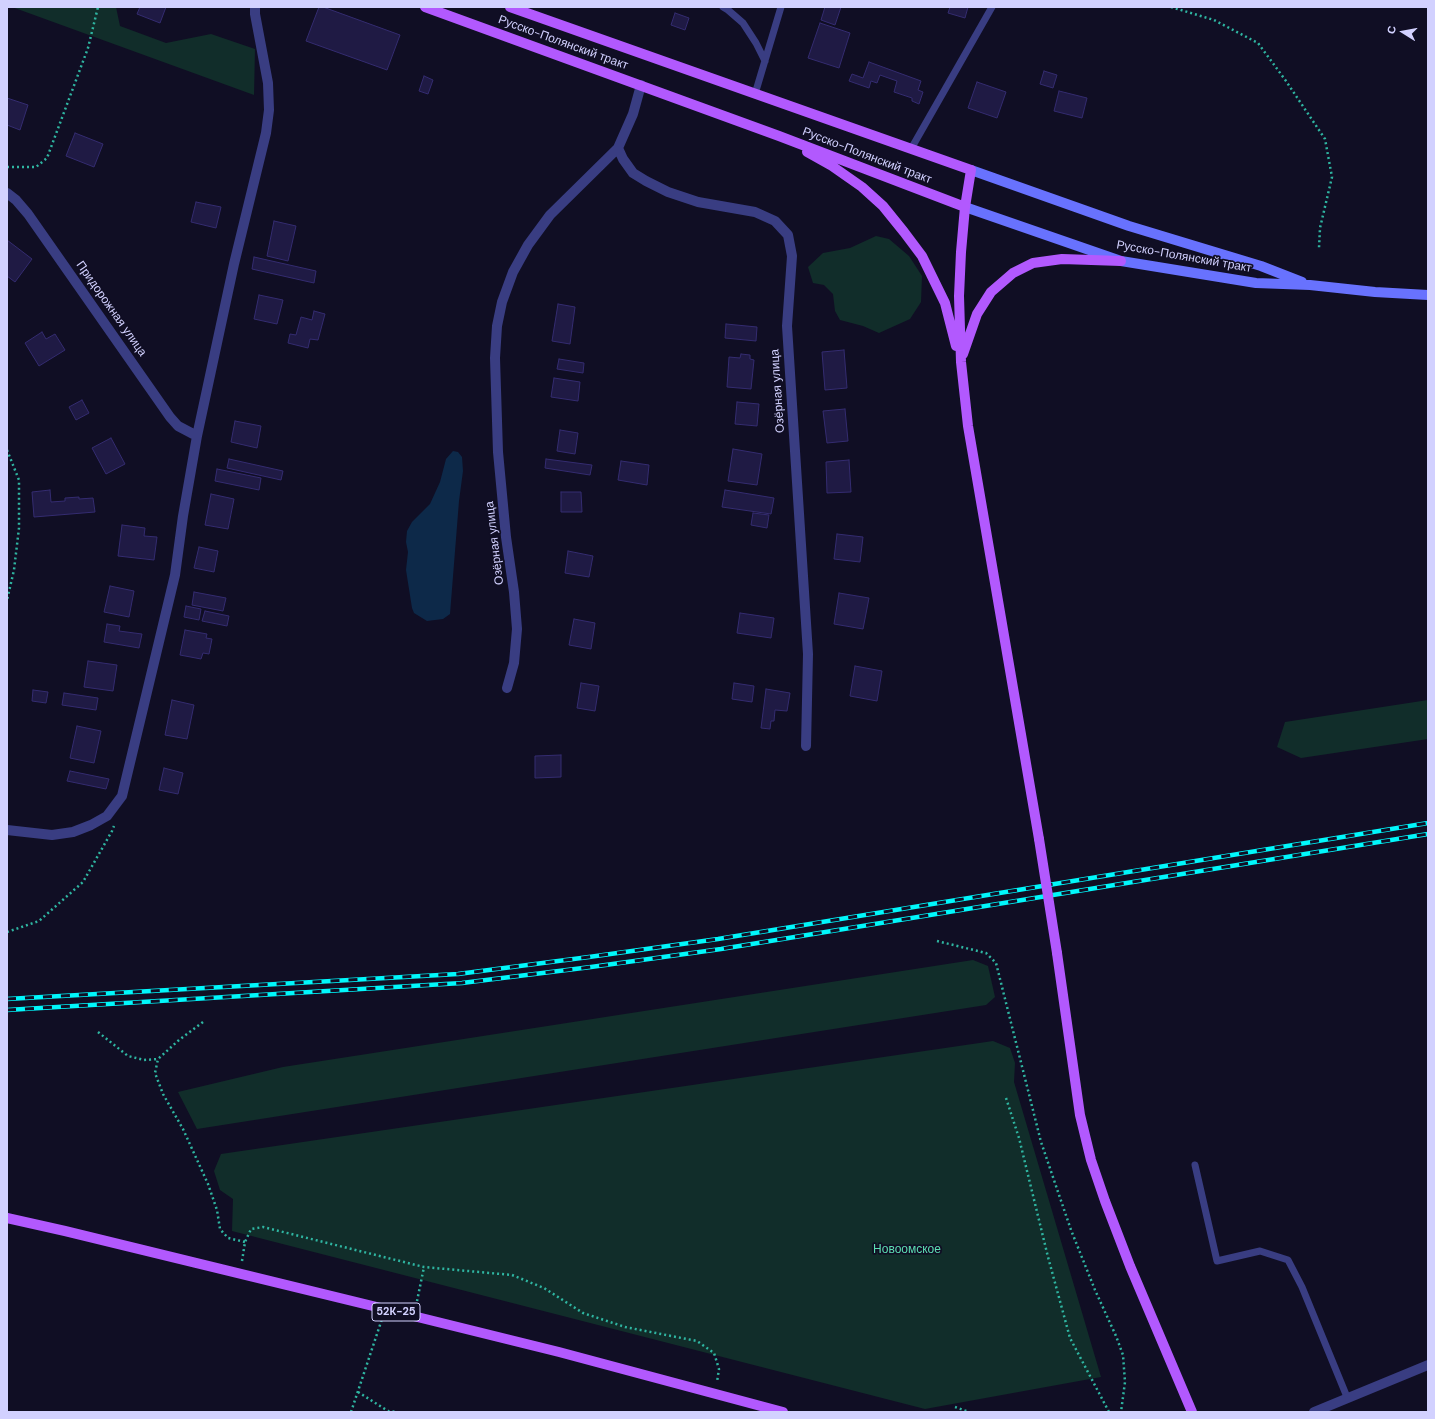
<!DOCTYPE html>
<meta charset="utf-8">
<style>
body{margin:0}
#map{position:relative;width:1435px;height:1419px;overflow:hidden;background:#100e24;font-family:"DM Sans",sans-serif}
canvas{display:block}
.frame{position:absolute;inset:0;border:8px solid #d2d1ff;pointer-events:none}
.north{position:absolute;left:1383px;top:12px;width:40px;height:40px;-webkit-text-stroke:3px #100e24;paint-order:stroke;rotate:281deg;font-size:11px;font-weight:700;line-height:16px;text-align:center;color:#d2d1ff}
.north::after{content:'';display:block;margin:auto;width:14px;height:18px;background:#d2d1ff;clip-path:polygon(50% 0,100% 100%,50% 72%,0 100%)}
</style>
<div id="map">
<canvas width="1435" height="1419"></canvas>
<div class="frame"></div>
<div class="north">С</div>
</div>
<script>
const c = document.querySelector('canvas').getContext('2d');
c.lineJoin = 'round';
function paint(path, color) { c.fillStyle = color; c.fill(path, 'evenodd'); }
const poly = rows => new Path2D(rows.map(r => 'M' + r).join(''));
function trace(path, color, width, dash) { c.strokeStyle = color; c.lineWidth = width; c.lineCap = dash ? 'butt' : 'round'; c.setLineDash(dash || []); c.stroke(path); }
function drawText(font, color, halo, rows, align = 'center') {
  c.font = font + ' "DM Sans",sans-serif'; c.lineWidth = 3.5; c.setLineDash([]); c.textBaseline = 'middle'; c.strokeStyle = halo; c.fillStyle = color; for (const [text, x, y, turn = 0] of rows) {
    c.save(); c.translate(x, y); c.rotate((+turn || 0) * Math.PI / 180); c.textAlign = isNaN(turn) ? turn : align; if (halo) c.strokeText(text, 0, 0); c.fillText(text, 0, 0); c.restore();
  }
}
paint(poly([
 [12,7,116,7,120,26,166,43,211,34,255,49,254,95],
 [876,236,889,239,909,256,922,276,921,302,910,319,879,333,863,326,840,320,835,311,833,294,824,285,813,283,808,267,823,253,850,248],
 [1428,700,1428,739,1301,758,1277,747,1285,722],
 [973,960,988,966,995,997,986,1005,197,1129,178,1092,283,1067],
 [993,1041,1010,1048,1015,1063,1014,1082,1101,1377,925,1409,232,1231,233,1199,220,1190,214,1171,221,1154]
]), '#112d2a');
paint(poly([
 [453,451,458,452,462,457,463,471,459,501,450,614,443,619,427,621,414,613,412,608,406,570,408,552,406,542,407,531,412,522,430,504,440,482,446,459]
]), '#0d2949');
const building = poly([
 [140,7,166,7,160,23,137,14,140,7],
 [319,7,323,7,400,35,387,70,306,41,319,7],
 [825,7,841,7,835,25,821,20,825,7],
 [950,7,968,7,965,18,948,13,950,7],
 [675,13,689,18,685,30,671,25,675,13],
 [820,23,850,33,839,68,808,58,820,23],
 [869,62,921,81,918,90,923,92,919,104,912,101,912,98,894,92,897,81,880,75,877,83,871,81,869,88,849,81,852,74,863,78,869,62],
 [1044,71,1057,75,1053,88,1040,84,1044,71],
 [424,76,433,80,428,94,419,91,424,76],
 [977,82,1006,92,997,118,968,108,977,82],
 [1059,91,1087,98,1082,118,1054,111,1059,91],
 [7,98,28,105,20,130,7,125,7,98],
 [75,133,103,144,94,167,66,156,75,133],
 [196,202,221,207,216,228,191,222,196,202],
 [274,221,296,226,288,261,267,256,274,221],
 [7,240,32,259,15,282,7,276,7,240],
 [254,257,316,271,314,283,252,269,254,257],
 [259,295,283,300,277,324,254,319,259,295],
 [558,304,575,307,570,344,552,341,558,304],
 [314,311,325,314,318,340,310,339,308,348,288,343,290,334,296,335,301,317,312,320,314,311],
 [726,324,757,327,756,341,725,338,726,324],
 [42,332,46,339,55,334,65,350,39,366,25,343,42,332],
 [844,350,847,388,825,390,822,352,844,350],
 [741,354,750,355,750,359,754,360,751,389,727,387,729,357,740,358,741,354],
 [559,359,584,363,583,373,557,369,559,359],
 [554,378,580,382,578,401,551,397,554,378],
 [82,400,89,413,76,420,69,407,82,400],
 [737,402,759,404,757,426,735,424,737,402],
 [845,409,848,441,827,443,823,411,845,409],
 [235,421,261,426,257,448,231,442,235,421],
 [560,430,578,433,575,454,557,451,560,430],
 [111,438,125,464,106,474,92,448,111,438],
 [733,449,762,454,757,485,728,481,733,449],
 [229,459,283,471,281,480,227,468,229,459],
 [546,459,592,465,590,475,545,468,546,459],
 [849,460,851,492,827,493,826,462,849,460],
 [621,461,649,465,647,485,618,480,621,461],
 [217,469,261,478,259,490,215,481,217,469],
 [50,490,51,502,65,501,65,498,79,497,79,499,93,498,95,512,34,517,32,492,50,490],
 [725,490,774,498,771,514,722,507,725,490],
 [561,492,581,492,582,512,561,512,561,492],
 [211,494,234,499,228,529,205,525,211,494],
 [753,513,769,515,767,528,751,525,753,513],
 [122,525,145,528,144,536,157,537,154,560,118,556,122,525],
 [837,534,863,537,860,562,834,559,837,534],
 [199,547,218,551,214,572,194,568,199,547],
 [568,551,593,556,589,577,565,573,568,551],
 [110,586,134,591,129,617,104,612,110,586],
 [194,592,226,598,223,611,192,605,194,592],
 [839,593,869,598,863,629,834,624,839,593],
 [186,606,201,609,199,620,184,617,186,606],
 [205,611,229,616,227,626,202,621,205,611],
 [740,613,774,618,771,638,737,633,740,613],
 [574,619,595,623,591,649,569,645,574,619],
 [107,624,120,626,119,631,142,634,139,648,104,642,107,624],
 [185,630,207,634,206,638,212,639,209,654,203,653,201,659,180,655,185,630],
 [88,661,117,665,113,691,84,687,88,661],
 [855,666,882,671,877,701,850,696,855,666],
 [581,683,599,686,595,711,577,708,581,683],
 [734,683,754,686,752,702,732,699,734,683],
 [766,689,790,693,787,711,775,710,774,721,771,721,770,729,761,728,766,689],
 [33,690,48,692,46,703,32,701,33,690],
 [64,693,98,698,96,710,62,705,64,693],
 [172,700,194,705,187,739,165,735,172,700],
 [77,726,101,731,94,763,70,758,77,726],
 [561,755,561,777,535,778,535,756,561,755],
 [164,768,183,773,178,794,159,790,164,768],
 [70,771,109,779,106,789,67,781,70,771]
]);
paint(building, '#1f1a44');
trace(building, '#342c70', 1);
trace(poly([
 [1171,7,1214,20,1258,43,1286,81,1325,139,1332,177,1320,228,1319,248],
 [7,167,36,167,47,158,88,48,98,7],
 [7,450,19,480,19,528,14,570,7,600],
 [7,932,39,921,83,882,112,831,114,826],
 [937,941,986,953,996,963,1041,1142,1071,1230,1095,1290,1116,1336,1123,1355,1125,1382,1121,1412],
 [203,1022,179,1040,158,1059,155,1073,163,1094,183,1129,208,1184,217,1210,220,1229,228,1238,245,1242],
 [98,1032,128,1056,144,1060,158,1059],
 [1006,1098,1019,1138,1048,1257,1070,1338,1109,1412],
 [242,1261,245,1242,251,1229,263,1227,424,1267,512,1275,544,1288,583,1313,625,1327,697,1341,714,1353,719,1369,717,1382],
 [416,1306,424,1267],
 [358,1392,388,1411,396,1412],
 [955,1407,969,1412],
 [351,1412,382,1319]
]), '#2fb5a1', 2.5, [2, 3]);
trace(poly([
 [723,7,728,10,743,23,756,43,765,61],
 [755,94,781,7],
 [911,149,992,7],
 [1195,1165,1217,1261,1260,1251,1288,1260,1302,1287,1347,1397]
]), '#393d82', 7);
trace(poly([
 [618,148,623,159,633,173,646,181,668,192,698,202,755,212,775,221,788,235,792,256,787,326,808,654,806,746],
 [7,193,16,200,28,214,170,417,178,426,197,436],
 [507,688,514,663,517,629,514,592,506,537,498,452,495,358,497,326,502,302,513,272,528,245,550,215,618,148,633,114,641,85],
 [7,830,52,835,73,832,91,825,107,816,122,796,175,575,183,516,197,436,234,264,266,133,269,110,268,83,255,14,255,7],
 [1314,1412,1428,1365]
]), '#393d82', 10);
trace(poly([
 [971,170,1129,226,1261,266,1302,282],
 [965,207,1121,261,1256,283,1310,285,1375,292,1428,295]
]), '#6872fe', 10);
trace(poly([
 [425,7,779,136,965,207],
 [510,7,971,170,965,207,961,252,959,296,961,362,968,426,1039,839],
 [807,152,832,166,862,187,883,206,904,232,922,256,945,303,956,346],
 [963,354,977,314,991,292,1013,273,1033,263,1062,259,1121,261],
 [1057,953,1080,1115,1091,1160,1105,1201,1130,1266,1192,1412],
 [7,1218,65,1231,385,1309,559,1352,783,1412]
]), '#b259fe', 10);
const rail = poly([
 [7,999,458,974,589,957,718,939,1428,823],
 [7,1010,462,983,591,967,721,949,1428,834]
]);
trace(rail, '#01f7fb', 4.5);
trace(rail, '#100e24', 3, [9]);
trace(poly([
 [1039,839,1057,953]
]), '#b259fe', 10);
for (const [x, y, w] of [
 [396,1312,48]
]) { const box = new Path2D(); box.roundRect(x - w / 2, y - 9, w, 18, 3); c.fillStyle = '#100e24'; c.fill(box); trace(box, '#d2d1ff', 1); }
drawText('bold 11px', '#d2d1ff', null, [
 ["52К-25",396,1312]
]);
drawText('12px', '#d2d1ff', '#100e24', [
 ["Русско-Полянский тракт",563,43,20],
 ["Русско-Полянский тракт",867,156,21],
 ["Русско-Полянский тракт",1184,257,10],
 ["Придорожная улица",111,309,55],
 ["Озёрная улица",778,391,-94],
 ["Озёрная улица",495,543,-97]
]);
drawText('12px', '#5ddfb3', '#100e24', [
 ["Новоомское",907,1250]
]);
</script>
